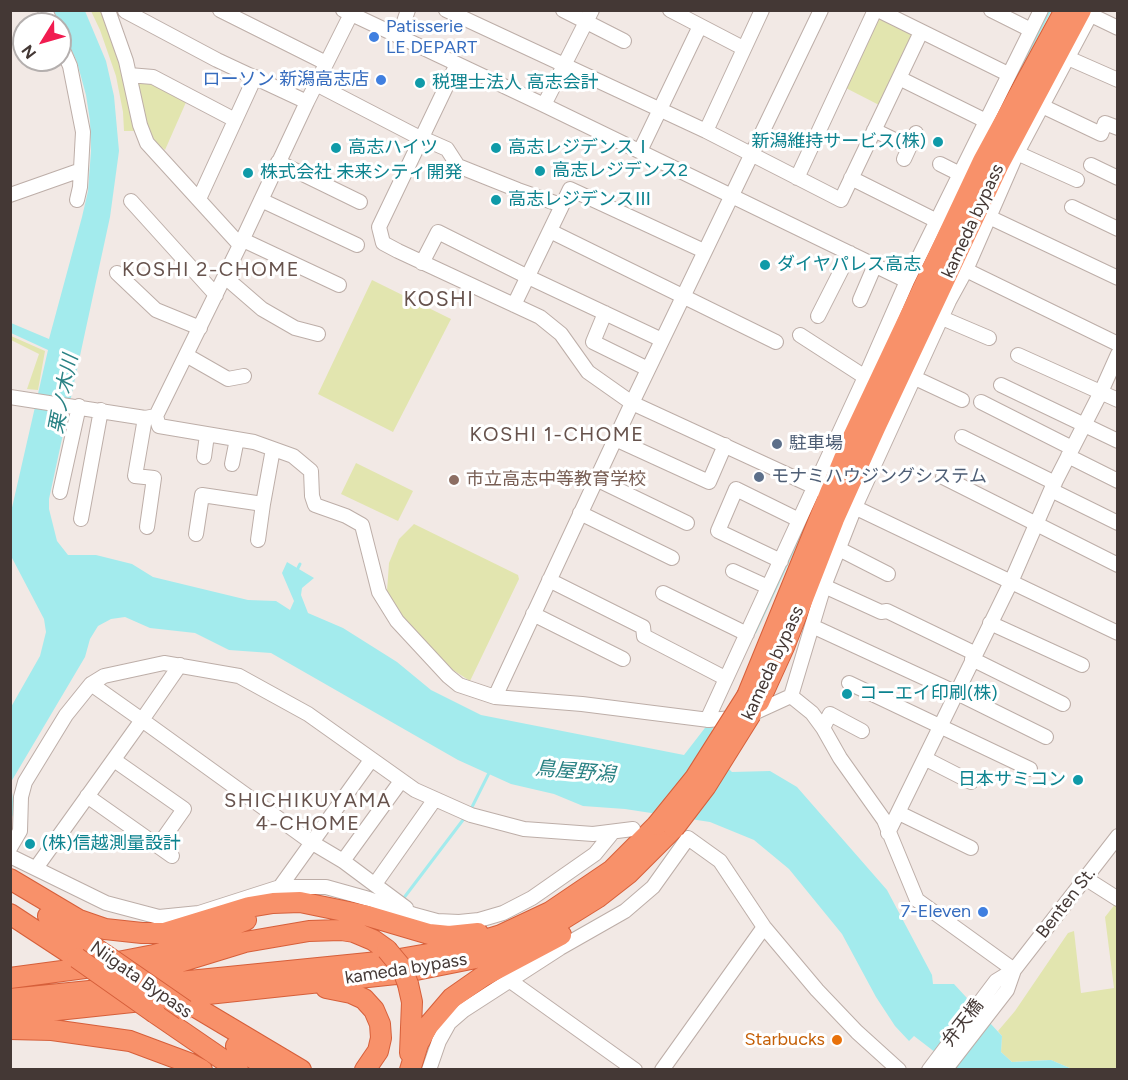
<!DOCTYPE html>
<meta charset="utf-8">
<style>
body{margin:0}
#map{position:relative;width:1128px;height:1080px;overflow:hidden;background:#f2e9e5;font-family:Figtree,sans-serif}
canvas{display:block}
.frame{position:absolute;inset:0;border:12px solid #443835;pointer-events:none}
.north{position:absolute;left:12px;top:12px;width:60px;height:60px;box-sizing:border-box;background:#fff;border:2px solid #b4afae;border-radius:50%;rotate:233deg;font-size:16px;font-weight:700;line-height:24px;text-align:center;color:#443835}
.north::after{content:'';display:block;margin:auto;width:21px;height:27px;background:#f11c50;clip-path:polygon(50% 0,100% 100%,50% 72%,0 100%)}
</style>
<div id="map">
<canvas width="1128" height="1080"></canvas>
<div class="frame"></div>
<div class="north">N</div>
</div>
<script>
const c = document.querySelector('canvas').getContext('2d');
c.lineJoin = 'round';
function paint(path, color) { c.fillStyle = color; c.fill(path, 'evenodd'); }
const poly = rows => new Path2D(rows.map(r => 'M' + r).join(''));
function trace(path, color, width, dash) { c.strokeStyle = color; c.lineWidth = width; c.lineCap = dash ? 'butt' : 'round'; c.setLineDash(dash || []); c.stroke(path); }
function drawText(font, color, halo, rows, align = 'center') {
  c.font = font + ' Figtree,"Noto Sans JP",sans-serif'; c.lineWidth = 6; c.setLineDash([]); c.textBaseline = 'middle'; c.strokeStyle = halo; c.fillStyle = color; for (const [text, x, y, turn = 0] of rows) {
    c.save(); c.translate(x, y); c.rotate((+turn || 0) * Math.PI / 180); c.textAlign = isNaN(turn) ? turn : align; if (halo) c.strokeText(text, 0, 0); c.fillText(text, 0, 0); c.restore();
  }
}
paint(poly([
 [91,11,101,11,111,31,129,88,135,131,124,131,123,112,116,76,100,30],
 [878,15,916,35,881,106,842,86],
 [141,78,187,100,165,150,151,138,143,122,135,82],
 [372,280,451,319,393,432,318,394],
 [11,336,45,351,38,390,27,389,39,354,11,340],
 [356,463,413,491,398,521,341,494],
 [414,524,518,575,519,579,470,681,453,670,426,643,400,613,387,591,389,563,399,539],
 [1116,903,1117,1069,1072,1069,1051,1060,1012,1062,1001,1052,1002,1036,998,1031,1015,1011,1068,933,1074,931,1081,993,1114,988,1105,917]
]), '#e2e5af');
paint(poly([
 [54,11,85,11,106,61,114,96,119,151,110,217,49,499,49,509,57,541,68,555,96,555,132,564,153,577,248,600,276,601,290,610,294,601,282,573,287,562,314,578,302,588,301,595,308,613,343,628,397,662,431,690,481,715,684,755,708,724,715,724,712,730,726,766,732,772,770,771,797,787,887,890,932,975,933,984,954,984,1002,1036,1001,1052,1012,1062,1051,1060,1072,1069,957,1069,914,1036,909,1041,895,1026,876,997,842,934,789,869,754,840,710,822,625,809,583,806,554,794,511,784,458,760,271,653,229,650,195,633,150,628,125,617,111,619,98,626,90,639,85,657,11,782,14,812,11,820,11,707,40,656,46,632,44,619,11,556,11,512,48,350,11,333,11,323,49,339,82,217,88,191,91,151,90,121,86,95,77,62]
]), '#a3ebed');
trace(poly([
 [1007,94,1050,10],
 [298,568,300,564],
 [755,632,812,510],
 [470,811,490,771],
 [403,899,466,816]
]), '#a3ebed', 3);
const minor = poly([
 [45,10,51,24],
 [108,10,126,61,140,125,147,143,240,245],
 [220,10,326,63],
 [343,10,544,105,907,281],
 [446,10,706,131,841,200,921,32],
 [563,10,624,41],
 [670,10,743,48],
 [878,10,1008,74],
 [991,10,1031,30],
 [125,11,217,60,307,102],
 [1091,15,1118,28],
 [399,36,408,10],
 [60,43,70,66,83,132,80,187,77,200],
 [1068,58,1118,80],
 [457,64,379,227,383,243,398,251,540,317,561,334,588,372,632,403,821,490],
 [129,75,153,77,235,120],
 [899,78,986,121],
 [316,84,422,139],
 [544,105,592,10],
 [1042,106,1101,134,1105,123,1118,128],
 [874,130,909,147],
 [706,131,762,10],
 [422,138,447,149,458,166,518,190,561,205],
 [640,151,700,26],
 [1017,153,1077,180],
 [904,159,916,133],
 [278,162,360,202],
 [940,164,960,174],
 [1091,165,1118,178],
 [797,178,875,10],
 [851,178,937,221],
 [10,195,81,170],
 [199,199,255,77],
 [261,200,357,245],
 [131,201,216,295],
 [1072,207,1118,229],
 [989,217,1118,278],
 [550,231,776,342],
 [243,240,339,285],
 [422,263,438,232,526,276,662,340],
 [966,270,1118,344],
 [117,273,156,310,200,328],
 [225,277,262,309,295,328,318,334],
 [860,300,875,265],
 [514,305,570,189,704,251],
 [605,313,593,342,648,369],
 [818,316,850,253],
 [942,318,989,338],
 [800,335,865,377],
 [186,355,228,379,244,376],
 [1018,355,1118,400],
 [915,378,962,400],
 [1001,385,1118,441],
 [10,397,145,418,156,416,240,245,307,102,353,10],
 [981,402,1072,448],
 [156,416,159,426,254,442,293,456,311,471,312,496,315,505,346,516,362,525,379,592,397,621,448,676,459,685,495,697,582,704,709,720,745,717,791,696],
 [145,418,135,476,154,478,147,527],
 [962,437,1055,483],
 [615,439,709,482,725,445],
 [1068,456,1118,481],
 [204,457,207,435],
 [232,464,237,439],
 [943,477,1118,565],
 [596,479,687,523],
 [1051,490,1118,523],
 [60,492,79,406],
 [850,505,1118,633],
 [580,513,672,558],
 [81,519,101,410],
 [196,534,202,495,263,504,273,449],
 [258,540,263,504],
 [839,549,888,574],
 [781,561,718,531,736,489,799,520],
 [733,571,768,587],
 [549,580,643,627,644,636,725,678],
 [824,586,881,612,887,611,974,653],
 [663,593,747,634],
 [533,614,623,659],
 [990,623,1082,665],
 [812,626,957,693,1046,737],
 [972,659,1063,704],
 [849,683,1030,769],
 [91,684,142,720,180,665],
 [791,696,824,586,855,507,949,301,966,270,1017,153,1093,10],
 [791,696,812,713,823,728,840,758,884,820,917,900,1014,970],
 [495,697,632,403,821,10],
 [707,720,865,377,907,281,1041,10],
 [823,728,830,714,862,731],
 [926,759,971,782],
 [114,760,184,809,158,846],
 [87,796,172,856],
 [899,813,971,848],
 [888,833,1011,582,1051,490,1101,392,1118,354],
 [10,848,20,831,21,797,25,782,66,715,91,684,104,676,164,663,239,676,308,714,415,790,471,815,524,829,593,834,633,829],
 [10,856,106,903,159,917,199,913,280,887,326,887,369,899,415,915,437,921,459,922,479,920,503,913,532,898,595,854,613,832],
 [343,861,401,781],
 [36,868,142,720,311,842,343,861,406,908],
 [1085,878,1118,899],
 [375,884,435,799],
 [280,887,371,760],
 [509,980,635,1070],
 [429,1070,439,1041,449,1023,464,1010,560,948,625,911,653,887,688,838,720,861,764,927,817,990,857,1032,899,1070],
 [662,1070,764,927],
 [929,1070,996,981,1014,970],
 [945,1070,1007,990,1014,970,1118,836]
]);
const highway = poly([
 [747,696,852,439,983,161,1065,10],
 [759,702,784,647,834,519,875,428,999,164,1081,10],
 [10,879,79,920,105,929,142,933,164,933,249,907,273,903,300,902,368,916,429,934,449,936,478,933],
 [10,914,77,958],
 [48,916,104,954],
 [120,975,157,969,245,942,309,931,341,930,354,932,373,940,387,950],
 [10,978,92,967,154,955,174,949,246,920],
 [408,984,412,1002,410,1053],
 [326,988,351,993,364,999,374,1010,380,1024,381,1038,378,1051,365,1070],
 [10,999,388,961,451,950,501,935,550,912,612,870,657,825],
 [197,1008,301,1070],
 [155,1013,238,1070],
 [10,1015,396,974,476,958,544,931,597,898,629,873,674,828],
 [10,1029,52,1030,130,1041,189,1063,202,1070],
 [236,1046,270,1070],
 [410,1070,418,1044,428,1026,452,998,482,977,561,935]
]);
trace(minor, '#bdaea8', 16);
trace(highway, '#d65f3a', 22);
trace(minor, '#fff', 14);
trace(highway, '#f8916a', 20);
const highwayBridge = poly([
 [657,825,695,778,747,696],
 [674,828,706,786,751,714],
 [387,950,402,968,408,984],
 [104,954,185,1010],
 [77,958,155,1013]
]);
trace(highwayBridge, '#d65f3a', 22, []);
trace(highwayBridge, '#f8916a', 20);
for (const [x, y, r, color] of [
 [374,37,6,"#3f7fe0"],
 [381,80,6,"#3f7fe0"],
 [420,83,6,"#0f9aa8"],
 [938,142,6,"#0f9aa8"],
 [336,148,6,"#0f9aa8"],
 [496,148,6,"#0f9aa8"],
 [540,171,6,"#0f9aa8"],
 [248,173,6,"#0f9aa8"],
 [496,200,6,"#0f9aa8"],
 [765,265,6,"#0f9aa8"],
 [777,444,6,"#5c6f8a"],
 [759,477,6,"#5c6f8a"],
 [454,480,6,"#8d6e63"],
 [847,694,6,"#0f9aa8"],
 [1078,780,6,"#0f9aa8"],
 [30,844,6,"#0f9aa8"],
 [983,912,6,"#3f7fe0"],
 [837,1040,6,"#e8710a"]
]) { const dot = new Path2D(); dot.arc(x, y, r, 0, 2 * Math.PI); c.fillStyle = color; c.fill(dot); trace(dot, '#fff', 2); }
drawText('18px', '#366cbe', '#fff', [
 ["Patisserie",386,27,"left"],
 ["LE DEPART",386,48,"left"],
 ["ローソン 新潟高志店",369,80],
 ["7-Eleven",971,912]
], 'right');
drawText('18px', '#0d838f', '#fff', [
 ["税理士法人 高志会計",432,83],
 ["新潟維持サービス(株)",926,142,"right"],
 ["高志ハイツ",348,148],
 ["高志レジデンスⅠ",508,148],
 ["高志レジデンス2",552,171],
 ["株式会社 未来シティ開発",260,173],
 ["高志レジデンスⅢ",508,200],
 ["ダイヤパレス高志",777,265],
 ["コーエイ印刷(株)",859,694],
 ["日本サミコン",1066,780,"right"],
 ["(株)信越測量設計",42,844]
], 'left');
drawText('18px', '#443835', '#fff', [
 ["kameda bypass",973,221,-65],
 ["kameda bypass",773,663,-65],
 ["Benten St.",1066,903,-52],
 ["kameda bypass",406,969,-9],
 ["Niigata Bypass",141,980,35],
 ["弁天橋",963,1023,-52]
]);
drawText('18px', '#4e5e75', '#fff', [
 ["駐車場",789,444],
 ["モナミハウジングシステム",771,477]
], 'left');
drawText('18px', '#785e54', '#fff', [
 ["市立高志中等教育学校",466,480]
], 'left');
drawText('18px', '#c56008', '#fff', [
 ["Starbucks",825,1040]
], 'right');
c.letterSpacing = '1.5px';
drawText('20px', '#66524c', '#fff', [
 ["KOSHI 2-CHOME",211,270],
 ["KOSHI 1-CHOME",557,435],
 ["SHICHIKUYAMA",308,801],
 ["4-CHOME",308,824]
]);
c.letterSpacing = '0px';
drawText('italic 20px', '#2a8284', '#fff', [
 ["栗ノ木川",64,394,-79],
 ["鳥屋野潟",575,772,5]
]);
c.letterSpacing = '1.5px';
drawText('21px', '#66524c', '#fff', [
 ["KOSHI",439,300]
]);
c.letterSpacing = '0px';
</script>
